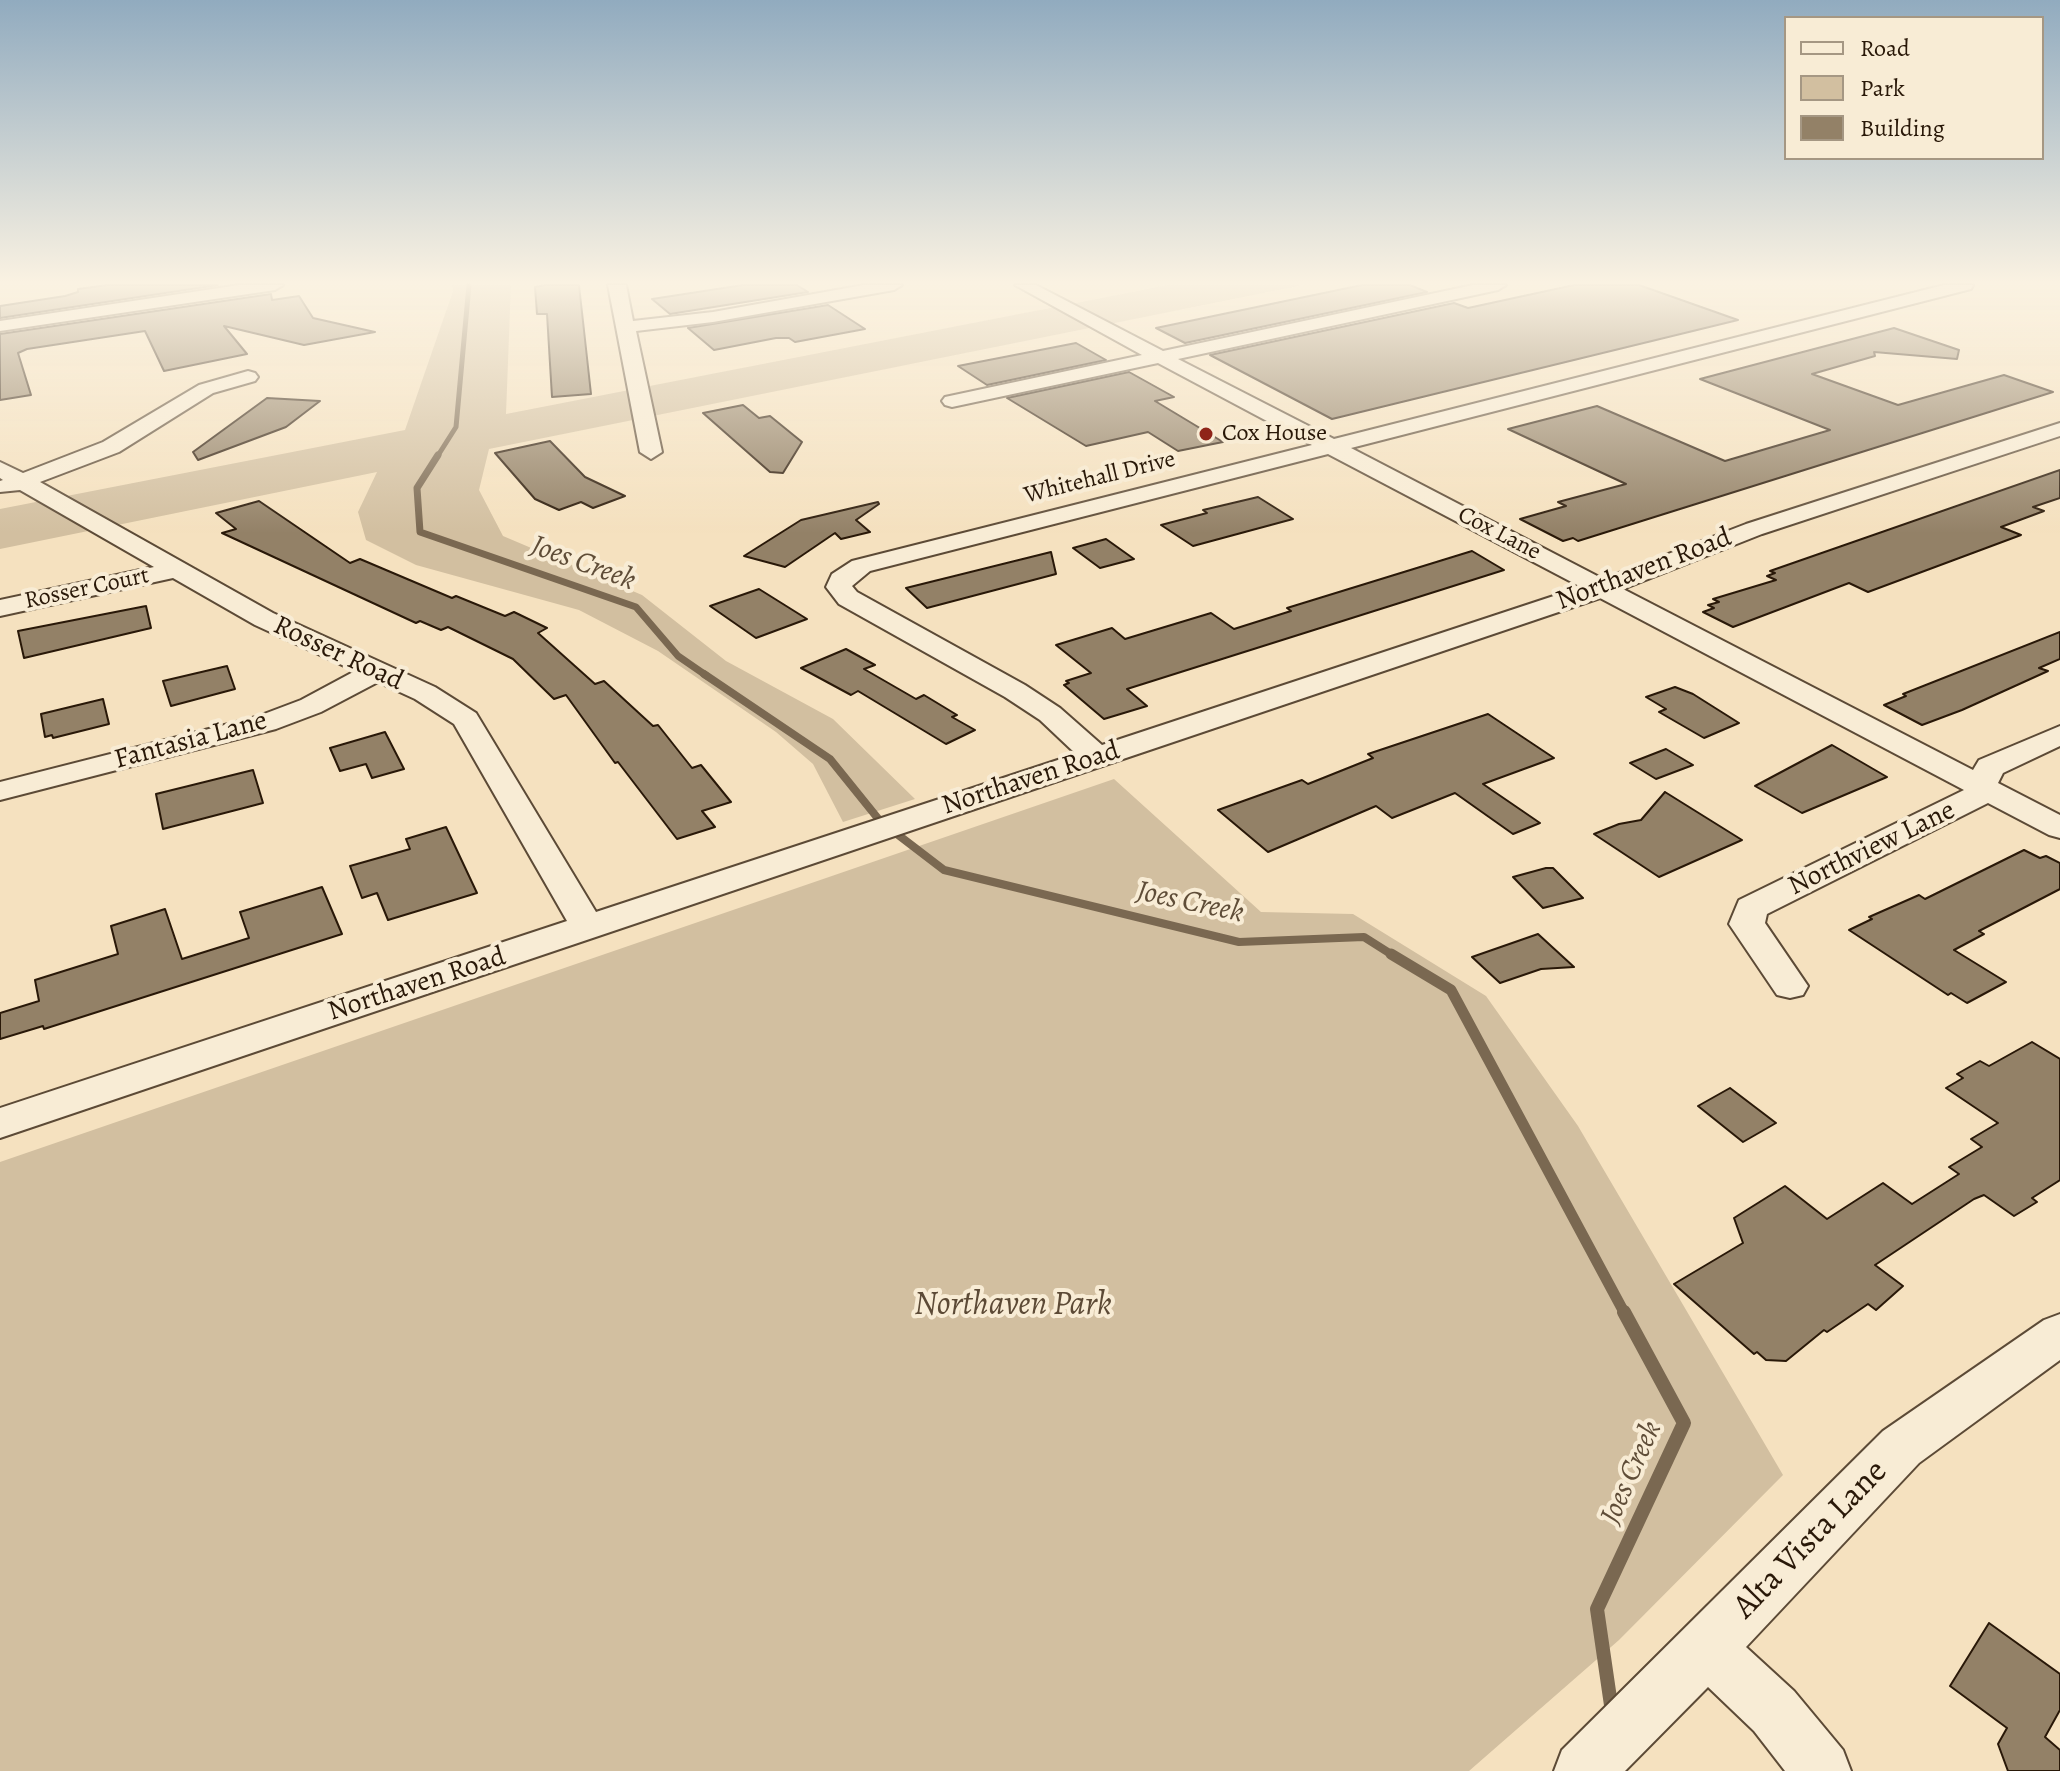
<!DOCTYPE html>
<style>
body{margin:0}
#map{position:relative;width:2060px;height:1771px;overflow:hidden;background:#f5e1bf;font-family:Alegreya,serif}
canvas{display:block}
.legend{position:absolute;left:1784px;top:16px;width:260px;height:144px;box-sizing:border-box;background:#f8ecd5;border:2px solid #a59783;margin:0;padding:10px 14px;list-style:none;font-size:24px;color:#291808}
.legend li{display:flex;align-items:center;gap:16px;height:40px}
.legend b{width:40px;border:2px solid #a59783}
</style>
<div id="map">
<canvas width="2060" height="1771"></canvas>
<ul class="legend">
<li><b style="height:10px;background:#f8ecd5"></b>Road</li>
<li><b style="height:22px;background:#d2bfa0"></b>Park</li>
<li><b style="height:22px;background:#938167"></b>Building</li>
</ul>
</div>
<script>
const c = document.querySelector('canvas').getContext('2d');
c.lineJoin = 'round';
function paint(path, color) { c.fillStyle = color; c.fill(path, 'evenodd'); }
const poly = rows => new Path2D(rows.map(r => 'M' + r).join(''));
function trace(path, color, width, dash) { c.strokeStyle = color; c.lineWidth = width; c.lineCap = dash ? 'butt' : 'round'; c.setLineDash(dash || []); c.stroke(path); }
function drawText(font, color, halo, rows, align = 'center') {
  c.font = font + ' Alegreya,serif'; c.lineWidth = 8; c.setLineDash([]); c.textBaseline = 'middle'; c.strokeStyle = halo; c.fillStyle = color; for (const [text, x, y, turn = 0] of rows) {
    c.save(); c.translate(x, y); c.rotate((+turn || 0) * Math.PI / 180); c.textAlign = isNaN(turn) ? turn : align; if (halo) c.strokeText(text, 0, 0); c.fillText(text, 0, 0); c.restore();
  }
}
paint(poly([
 [452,285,511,285,506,414,1168,285,1303,285,489,449,479,490,503,536,642,595,726,661,833,719,915,799,843,822,813,764,776,732,658,651,579,610,416,565,366,540,358,512,377,472,0,549,0,509,405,430,453,291],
 [1114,779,1261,912,1353,914,1486,996,1578,1126,1783,1475,1619,1640,1469,1771,0,1771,0,1162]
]), '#d2bfa0');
trace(poly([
 [437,457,456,427,469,285]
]), '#7a6851', 5);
trace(poly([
 [438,455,417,488,420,532,636,607,678,656,707,676]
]), '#7a6851', 7);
trace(poly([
 [704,674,830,759,880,821,944,870,1239,942,1364,937,1394,956]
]), '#7a6851', 8);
trace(poly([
 [1391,954,1451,990,1625,1314]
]), '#7a6851', 11);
trace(poly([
 [1612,1712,1597,1609,1684,1423,1624,1312]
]), '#7a6851', 14);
const building = poly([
 [107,285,218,285,0,318,0,306,65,296,78,292,78,289,107,285],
 [545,285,579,285,591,394,552,397,547,314,537,314,535,287,545,285],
 [743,285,797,285,808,292,670,314,652,299,743,285],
 [1362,285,1410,285,1427,292,1185,343,1156,328,1362,285],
 [1574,285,1639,285,1738,320,1332,419,1210,355,1454,303,1468,308,1574,285],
 [271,294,272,300,299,296,313,318,375,332,304,345,224,326,247,354,164,371,145,331,27,349,18,353,31,395,0,400,0,334,271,294],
 [828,305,865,329,795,342,789,338,776,338,714,350,688,328,828,305],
 [1894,328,1959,350,1957,359,1874,352,1875,356,1812,374,1898,405,2004,375,2053,392,1578,541,1573,538,1563,541,1520,519,1566,506,1558,502,1626,484,1508,429,1597,406,1725,461,1830,430,1700,379,1894,328],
 [1076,343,1106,360,987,385,958,366,1076,343],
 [1129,372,1174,397,1155,401,1223,442,1178,451,1148,432,1086,446,1007,398,1129,372],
 [267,398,320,401,286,427,198,460,193,452,267,398],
 [743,405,759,418,770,416,802,442,783,473,770,472,703,413,743,405],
 [550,441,585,477,625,496,593,508,581,502,559,510,535,499,495,453,550,441],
 [2060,470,2060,498,2033,507,2044,511,2001,527,2021,535,1868,592,1849,583,1733,627,1703,612,1714,608,1708,605,1719,602,1713,599,1776,580,1767,576,1775,573,1770,571,2060,470],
 [1258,497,1293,519,1193,546,1161,525,1207,513,1203,510,1258,497],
 [259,501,350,563,360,559,452,598,456,596,505,616,514,612,547,628,538,633,595,684,604,681,653,726,658,725,692,768,701,765,731,802,702,811,715,827,677,839,618,762,615,763,566,695,554,699,513,659,448,627,441,630,420,621,416,623,222,533,236,529,216,513,259,501],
 [878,502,879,504,856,520,870,532,841,539,835,533,785,567,744,556,801,520,878,502],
 [1106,539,1134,559,1100,568,1073,548,1106,539],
 [1472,551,1504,570,1127,689,1147,706,1104,719,1064,685,1069,683,1066,681,1091,673,1056,645,1112,628,1125,639,1211,613,1234,629,1291,611,1287,608,1472,551],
 [1051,552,1056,574,927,608,906,588,1051,552],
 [759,589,807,619,756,638,710,606,759,589],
 [146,606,151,628,24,658,18,631,146,606],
 [2060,632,2060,659,2039,668,2048,671,1962,710,1922,725,1884,705,1906,696,1903,694,2060,632],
 [846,649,875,665,864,669,916,699,924,695,957,715,952,717,975,730,946,744,858,691,851,695,801,668,846,649],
 [227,666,235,689,171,706,163,681,227,666],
 [1675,687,1693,694,1739,723,1704,738,1659,712,1666,709,1646,697,1675,687],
 [103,699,109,724,53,738,52,735,45,737,41,714,103,699],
 [1488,714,1554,758,1483,784,1540,823,1513,834,1455,793,1392,818,1376,806,1268,852,1218,810,1302,780,1308,784,1373,758,1368,754,1488,714],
 [385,732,404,769,372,778,366,764,340,771,330,748,385,732],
 [1832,745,1887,777,1802,813,1755,786,1832,745],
 [1666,749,1693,765,1656,779,1630,763,1666,749],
 [253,770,263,803,163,829,156,794,253,770],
 [1665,792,1742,840,1659,877,1594,834,1619,824,1641,820,1665,792],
 [446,827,477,893,388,920,377,893,362,898,350,866,410,849,406,839,446,827],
 [2024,850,2040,858,2046,856,2060,863,2060,889,1979,931,1984,934,1954,950,2006,982,1967,1003,1951,993,1948,995,1849,930,1872,919,1869,917,1919,895,1925,899,2024,850],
 [1546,868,1553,868,1583,898,1543,908,1513,877,1546,868],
 [322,887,342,934,44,1029,43,1026,0,1039,0,1013,39,1001,35,980,118,954,111,926,165,909,182,959,249,938,240,912,322,887],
 [1538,934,1574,967,1541,969,1500,983,1472,957,1538,934],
 [2032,1042,2060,1059,2060,1180,2032,1198,2037,1202,2014,1216,1984,1195,1974,1199,1875,1265,1903,1286,1876,1310,1868,1304,1827,1332,1824,1330,1786,1361,1766,1360,1757,1352,1754,1354,1674,1284,1743,1243,1734,1218,1785,1186,1827,1219,1883,1183,1912,1204,1959,1174,1949,1167,1982,1147,1971,1139,1998,1123,1946,1088,1963,1078,1957,1074,1980,1061,1989,1066,2032,1042],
 [1730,1088,1776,1123,1743,1142,1698,1106,1730,1088],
 [1989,1623,2060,1674,2060,1710,2045,1737,2060,1750,2060,1771,2008,1771,1998,1744,2007,1728,1950,1686,1989,1623]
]);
paint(building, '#938167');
trace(building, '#291808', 2);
const minor = poly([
 [239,285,283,285,275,290,0,331,0,321,239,285],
 [608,285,626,285,633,321,713,312,864,285,902,285,894,290,713,322,636,331,662,452,651,459,640,452,608,285],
 [1015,285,1036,285,1163,351,1473,285,1506,285,1498,290,1178,359,1334,439,1944,285,1973,285,1971,289,1351,448,1603,579,1746,524,2060,423,2060,436,1762,534,1623,589,1973,770,1979,760,2060,726,2060,746,2003,773,1998,783,2060,815,2060,838,2049,835,1988,803,1767,914,1765,923,1808,986,1803,995,1790,998,1777,995,1729,924,1739,900,1964,790,1600,598,0,1138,0,1108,567,921,454,724,415,699,378,682,321,712,276,729,0,800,0,782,256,717,301,700,355,671,255,625,173,578,0,616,0,600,154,567,20,490,0,492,0,481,3,480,0,478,0,462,23,473,103,442,199,385,248,371,255,373,258,377,255,381,213,393,119,452,40,482,273,613,435,687,476,713,596,912,1076,754,1040,720,1005,697,839,604,826,587,832,574,852,561,1312,445,1158,363,952,407,945,405,942,401,945,397,1142,355,1015,285],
 [1328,454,1581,587,1102,745,1060,708,1025,685,857,592,852,586,870,571,1328,454],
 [2060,1314,2060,1360,1919,1463,1746,1647,1794,1691,1843,1750,1851,1771,1785,1771,1754,1731,1708,1687,1625,1771,1554,1771,1562,1750,1883,1431,2044,1320,2060,1314]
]);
trace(minor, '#5c4a36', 4);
paint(minor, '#f8ecd5');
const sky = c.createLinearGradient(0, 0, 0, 533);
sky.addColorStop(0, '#91abbf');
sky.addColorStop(0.53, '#faf2e2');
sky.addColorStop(1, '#faf2e200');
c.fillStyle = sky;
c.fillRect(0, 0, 2060, 533);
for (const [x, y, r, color] of [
 [1206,434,8,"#8f2418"]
]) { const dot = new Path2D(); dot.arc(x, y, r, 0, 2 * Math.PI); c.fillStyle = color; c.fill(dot); trace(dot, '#f8ecd5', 3); }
drawText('24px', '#291808', '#f8ecd5', [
 ["Cox House",1222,434]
], 'left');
drawText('24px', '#291808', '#f8ecd5', [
 ["Whitehall Drive",1100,478,-14],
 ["Cox Lane",1499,534,27],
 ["Rosser Court",87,589,-12]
]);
drawText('28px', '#291808', '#f8ecd5', [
 ["Northaven Road",1644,570,-21],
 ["Rosser Road",338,654,25],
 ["Fantasia Lane",191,741,-15],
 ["Northaven Road",1031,779,-18],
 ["Northview Lane",1872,849,-26],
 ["Northaven Road",417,985,-18]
]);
drawText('italic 30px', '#5f4d38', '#f8ecd5', [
 ["Joes Creek",583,564,20],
 ["Joes Creek",1190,903,12],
 ["Joes Creek",1632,1473,-66]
]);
drawText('italic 34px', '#5c4a36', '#f8ecd5', [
 ["Northaven Park",1013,1306]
]);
drawText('34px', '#291808', '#f8ecd5', [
 ["Alta Vista Lane",1811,1540,-46]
]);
</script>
